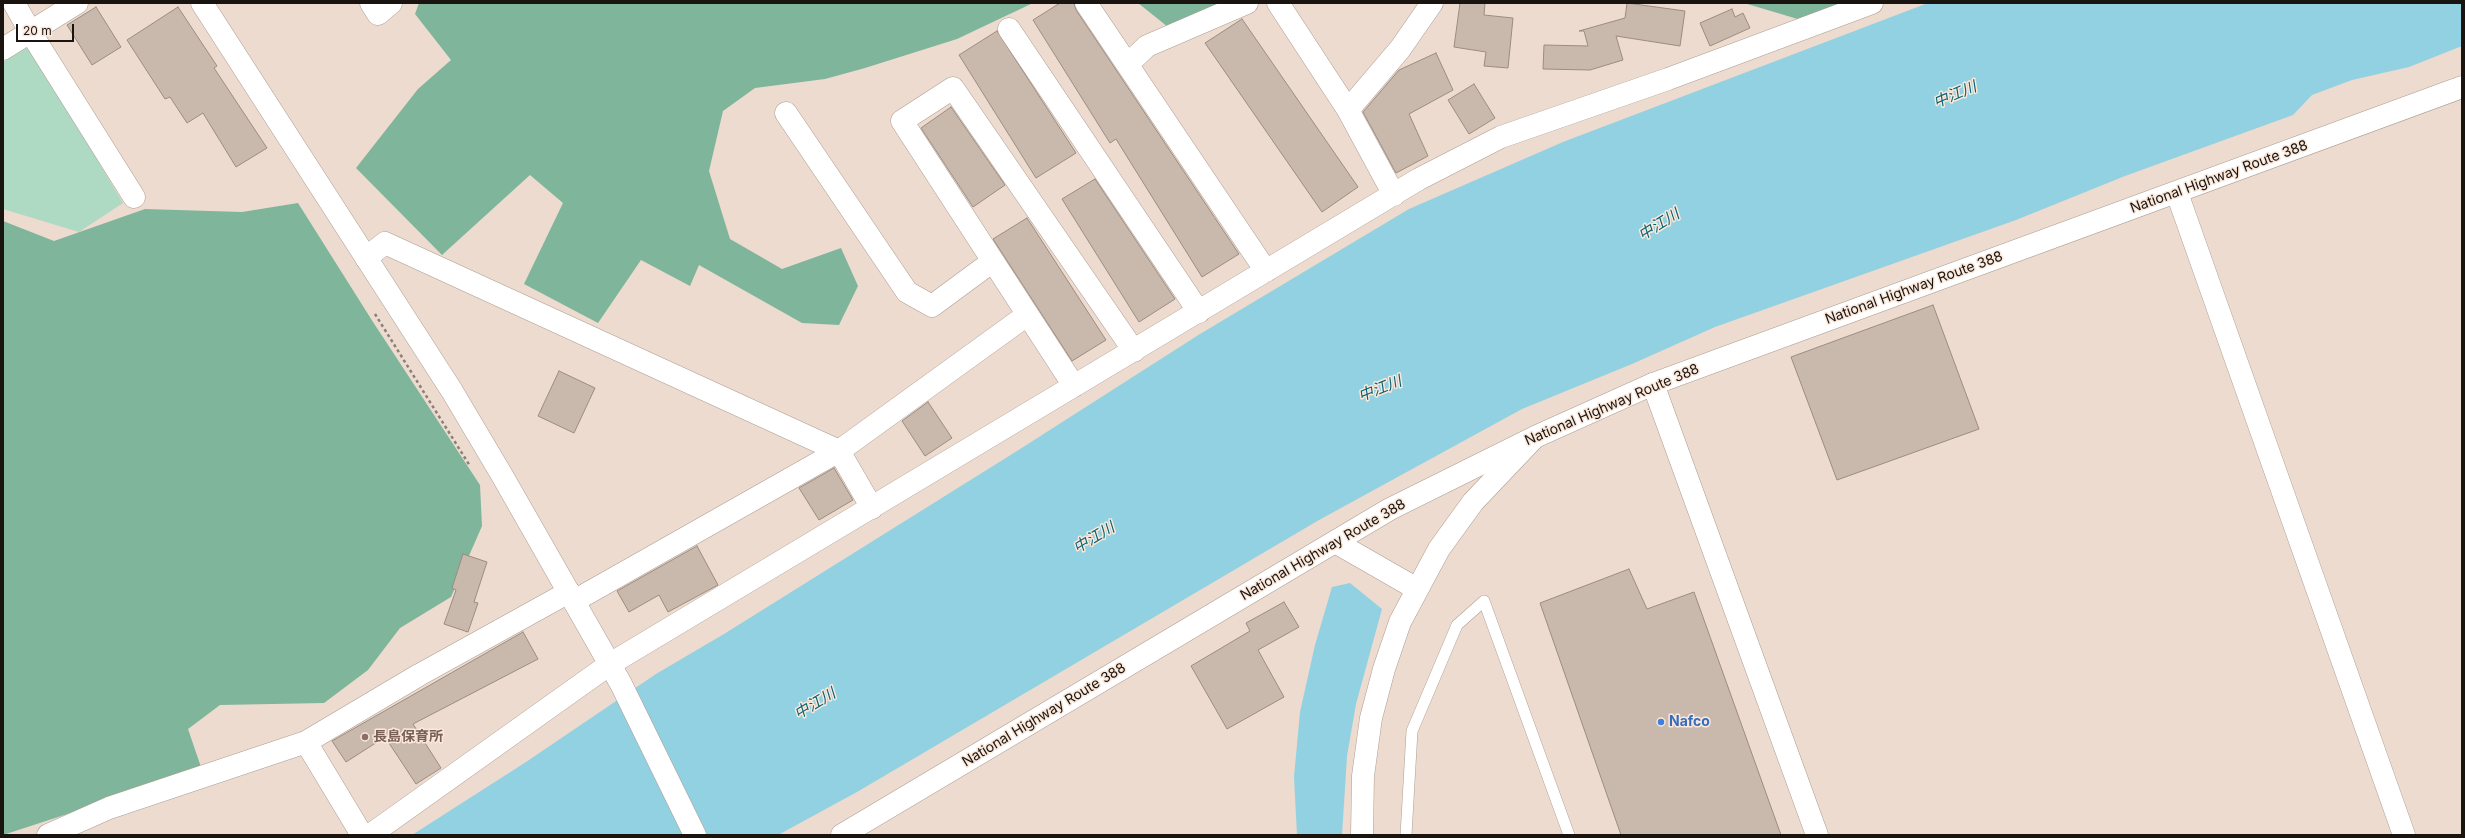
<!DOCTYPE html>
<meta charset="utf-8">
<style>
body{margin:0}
#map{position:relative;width:2465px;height:838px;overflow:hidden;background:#ecdbce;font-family:Inter,sans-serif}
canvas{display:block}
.frame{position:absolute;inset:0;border:4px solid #1a1410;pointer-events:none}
.scale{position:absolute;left:16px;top:24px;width:58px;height:18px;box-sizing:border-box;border:2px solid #1a1410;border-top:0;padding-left:5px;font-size:12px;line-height:14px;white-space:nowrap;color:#1a1410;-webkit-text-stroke:3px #fae8db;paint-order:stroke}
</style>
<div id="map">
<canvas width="2465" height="838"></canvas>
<div class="frame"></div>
<div class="scale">20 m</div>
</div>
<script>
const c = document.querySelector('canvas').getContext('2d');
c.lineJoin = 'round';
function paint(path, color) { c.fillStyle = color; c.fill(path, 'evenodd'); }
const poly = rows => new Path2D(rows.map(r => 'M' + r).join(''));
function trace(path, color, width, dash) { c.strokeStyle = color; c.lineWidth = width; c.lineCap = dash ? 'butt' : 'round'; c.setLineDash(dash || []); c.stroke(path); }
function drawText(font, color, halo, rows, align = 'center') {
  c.font = font + ' Inter,"Noto Sans JP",sans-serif'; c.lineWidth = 3; c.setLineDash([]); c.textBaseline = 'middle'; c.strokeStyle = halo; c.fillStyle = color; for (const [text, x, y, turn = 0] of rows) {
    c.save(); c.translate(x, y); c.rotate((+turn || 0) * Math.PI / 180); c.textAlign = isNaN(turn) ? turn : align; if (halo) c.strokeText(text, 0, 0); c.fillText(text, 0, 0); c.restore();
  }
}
paint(poly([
 [30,46,123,203,79,232,3,209,3,62]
]), '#aed9c3');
paint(poly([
 [419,3,1033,3,957,39,865,68,825,79,755,88,723,111,709,171,730,239,782,269,841,248,858,286,839,325,802,323,699,265,690,286,641,260,598,323,524,284,563,203,530,175,442,255,356,168,418,89,451,60,415,14],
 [1138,3,1235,3,1173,31],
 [1744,3,1844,3,1801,20],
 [298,203,373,322,480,485,482,526,451,597,400,628,368,670,324,703,220,705,188,729,202,770,3,835,3,221,54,241,145,209,242,212]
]), '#7fb59b');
paint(poly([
 [1928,3,2462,3,2462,46,2409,67,2352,80,2312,95,2293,115,2125,176,2016,220,1715,327,1632,364,1522,409,1319,520,857,792,778,835,412,835,526,762,656,674,724,634,1017,451,1200,334,1409,209,1563,142],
 [1350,583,1382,609,1356,704,1347,756,1342,835,1297,835,1294,777,1300,712,1315,645,1332,587]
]), '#92d1e1');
const building = poly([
 [1060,3,1074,3,1076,10,1239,254,1202,277,1116,139,1110,143,1033,20,1060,3],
 [1460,3,1485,3,1484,15,1513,18,1508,68,1484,66,1486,52,1454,47,1460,3],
 [1627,3,1685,11,1680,46,1616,36,1623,60,1590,70,1543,69,1544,45,1588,46,1584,31,1579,31,1625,18,1627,3],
 [96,7,121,47,92,65,67,25,96,7],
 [178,7,217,66,214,68,267,148,236,167,203,113,187,123,170,97,165,99,127,40,178,7],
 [1732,9,1735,17,1743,13,1750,28,1710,46,1700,23,1732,9],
 [1242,19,1358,187,1322,212,1205,43,1242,19],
 [997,31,1076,153,1036,178,959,55,997,31],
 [1436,53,1453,90,1409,114,1428,156,1396,173,1363,112,1399,70,1436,53],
 [1474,84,1495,118,1469,134,1448,100,1474,84],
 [951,107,1005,185,973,207,921,128,951,107],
 [1095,179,1175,299,1139,322,1062,199,1095,179],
 [1027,218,1106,340,1072,361,993,239,1027,218],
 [1933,305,1979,429,1837,480,1791,357,1933,305],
 [559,371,595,388,574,433,538,416,559,371],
 [928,402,952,438,925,456,902,421,928,402],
 [834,468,853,500,819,520,799,488,834,468],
 [697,546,718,585,668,612,659,595,629,612,617,591,697,546],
 [463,554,487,562,474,602,478,603,468,632,444,624,456,590,452,588,463,554],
 [1629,569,1647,609,1694,592,1781,835,1621,835,1540,603,1629,569],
 [1284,602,1299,627,1258,650,1284,697,1227,729,1191,666,1250,631,1246,623,1284,602],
 [523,632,538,659,413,724,441,768,416,784,385,737,346,762,332,741,523,632]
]);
paint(building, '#c9b9ac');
trace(building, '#9c8c80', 1);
const lane = poly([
 [1406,835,1412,731,1457,625,1484,601,1569,835]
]);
const street = poly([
 [14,3,31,33,134,197],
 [371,3,378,14,391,3],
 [1086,3,1266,271],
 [1278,3,1348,110,1394,195],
 [1009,29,1199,312],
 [3,49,77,3],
 [1128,64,1147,46,1247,3],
 [1348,110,1400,49,1432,3],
 [786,113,907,292,932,306,993,261],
 [366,258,385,243,839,451,872,508],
 [1074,386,902,121,953,88,1134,351],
 [574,601,839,451,1027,315],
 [306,742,362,835],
 [48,835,109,808,306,742,419,675,569,592],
 [370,835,610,664,1419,179,1501,137,1668,79,1872,3]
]);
const secondary = poly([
 [202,3,452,391,503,477,621,684,695,835],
 [2177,193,2404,835],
 [1653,384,1817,835],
 [1335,542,1417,589],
 [1362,835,1363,776,1371,718,1384,669,1400,622,1439,549,1473,502,1532,440]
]);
const highway = poly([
 [842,835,1390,509,1535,437,1653,384,2462,87]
]);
trace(lane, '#ae9e92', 12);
trace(street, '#ae9e92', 23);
trace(secondary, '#ae9e92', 23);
trace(highway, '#ae9e92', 23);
trace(poly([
 [375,314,470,466]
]), '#8b7f76', 2.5, [3, 3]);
trace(lane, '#fff', 11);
trace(street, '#fff', 22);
trace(secondary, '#fff', 22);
trace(highway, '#fff', 22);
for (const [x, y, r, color] of [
 [1661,722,4,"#3f7fe0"],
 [365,737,4,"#8d6e63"]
]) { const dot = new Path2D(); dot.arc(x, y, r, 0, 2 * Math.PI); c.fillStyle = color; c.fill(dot); trace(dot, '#fae8db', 1.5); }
drawText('14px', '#1a1410', '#fae8db', [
 ["National Highway Route 388",2219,177,-20],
 ["National Highway Route 388",1914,288,-20],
 ["National Highway Route 388",1612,405,-23],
 ["National Highway Route 388",1323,550,-30],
 ["National Highway Route 388",1044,715,-31]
]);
drawText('bold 14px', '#366cbe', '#fae8db', [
 ["Nafco",1669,722]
], 'left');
drawText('bold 14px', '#785e54', '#fae8db', [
 ["長島保育所",373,737]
], 'left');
drawText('italic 15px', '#076071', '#fae8db', [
 ["中江川",1955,95,-23],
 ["中江川",1659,225,-32],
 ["中江川",1380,389,-22],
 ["中江川",1094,538,-31],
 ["中江川",815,704,-31]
]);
</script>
